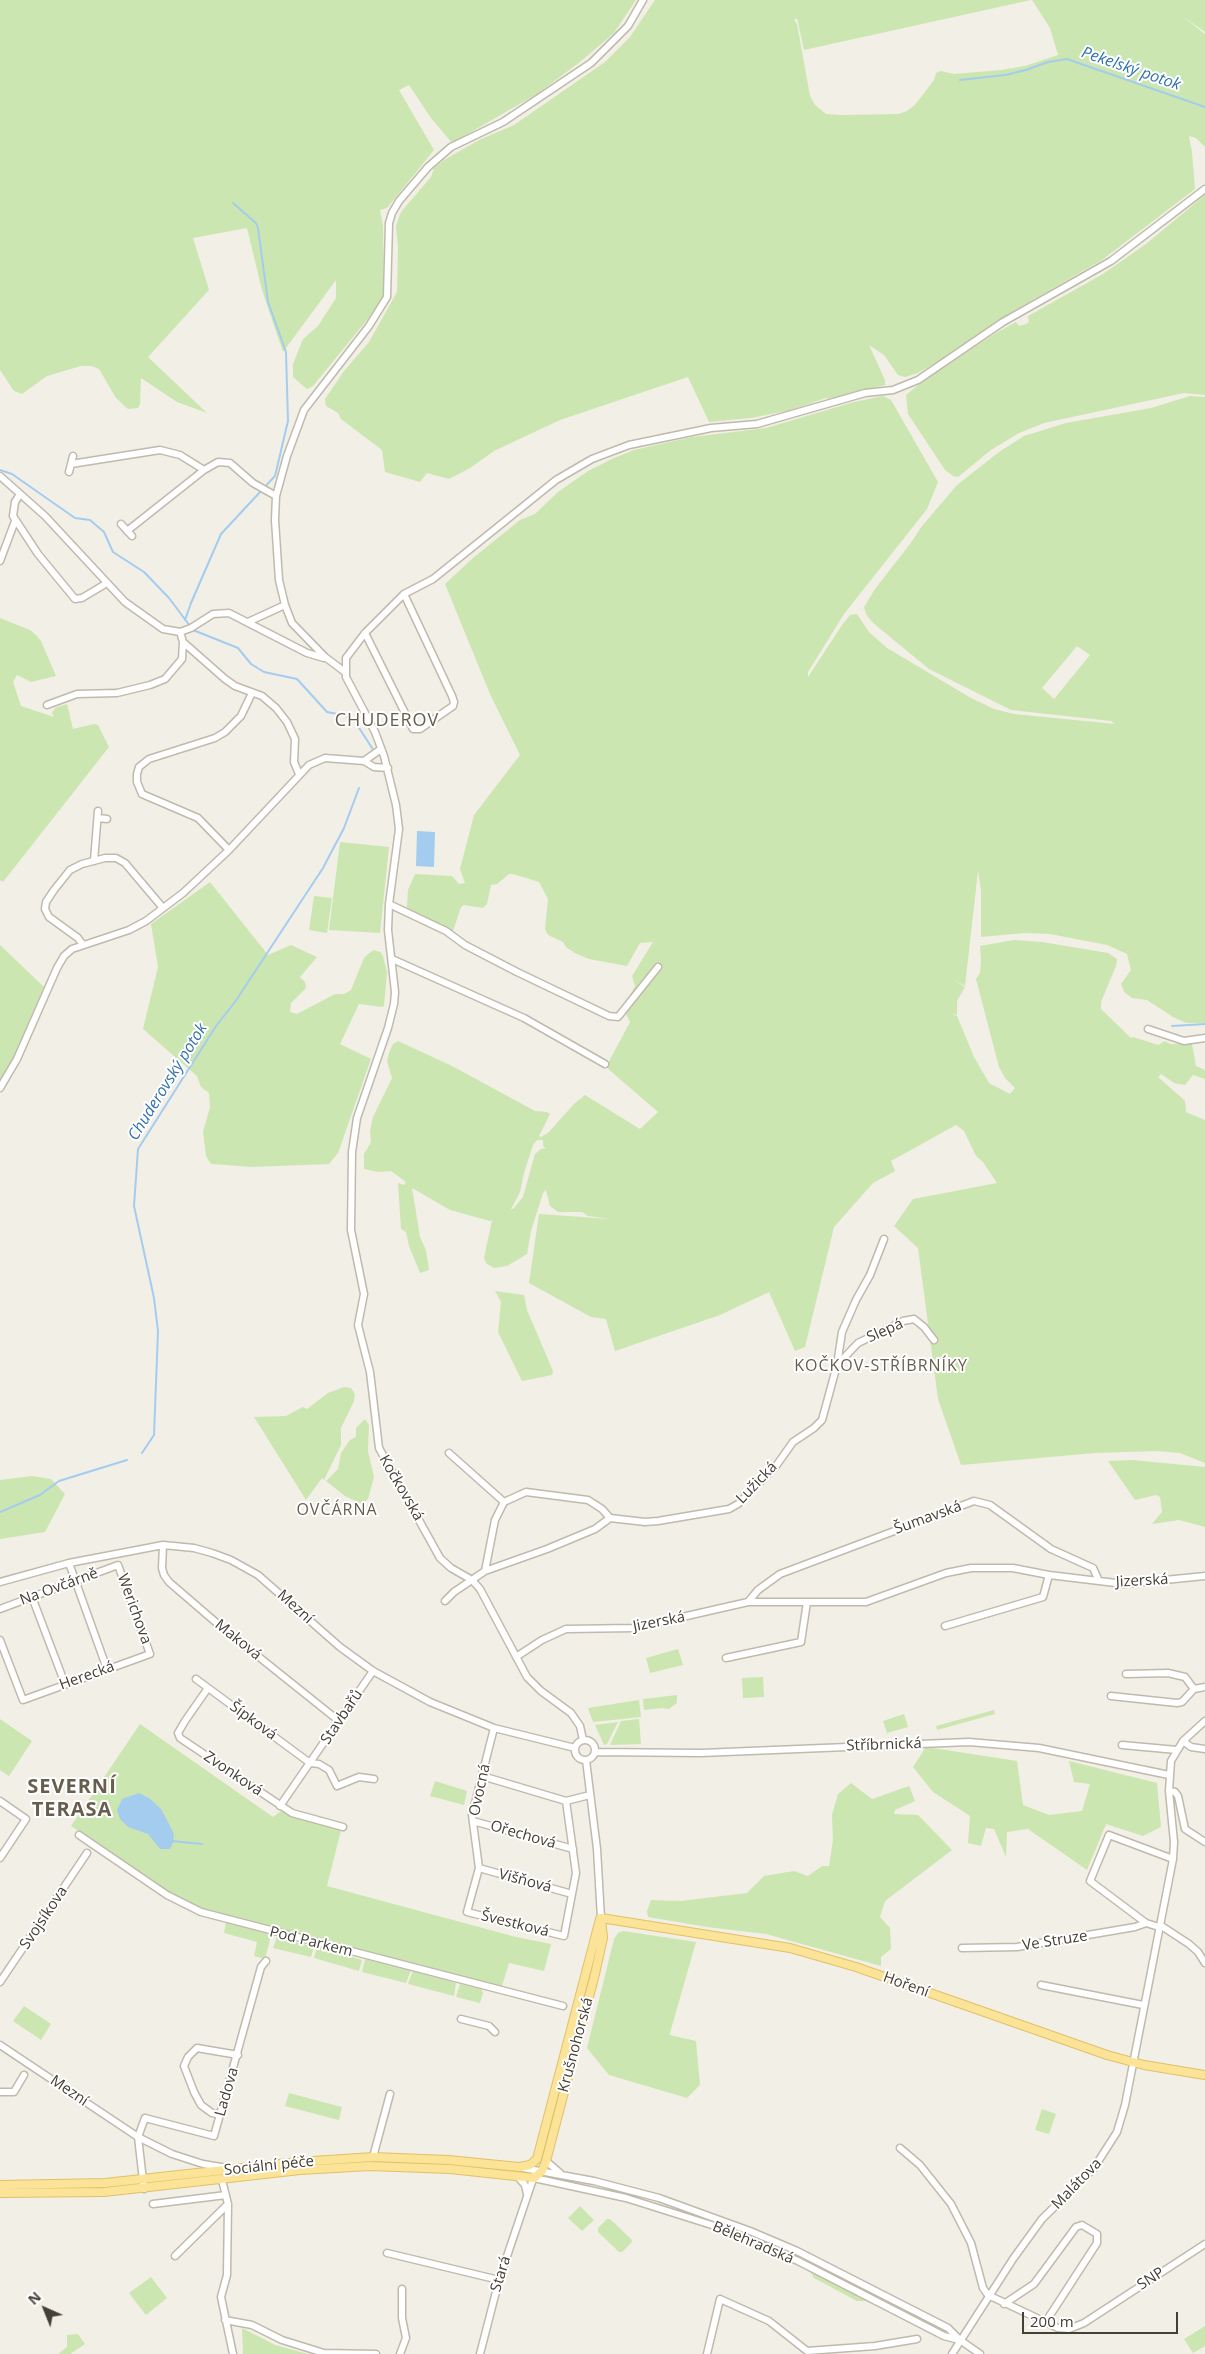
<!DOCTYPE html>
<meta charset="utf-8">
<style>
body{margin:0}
#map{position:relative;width:1205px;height:2354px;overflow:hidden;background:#f2efe6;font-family:"Open Sans",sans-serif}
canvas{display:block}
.north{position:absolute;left:20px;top:2284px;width:50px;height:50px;-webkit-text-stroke:4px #fff;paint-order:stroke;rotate:316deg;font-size:14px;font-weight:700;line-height:20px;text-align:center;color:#454036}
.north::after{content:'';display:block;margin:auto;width:18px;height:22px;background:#454036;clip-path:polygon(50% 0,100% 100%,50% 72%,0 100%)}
.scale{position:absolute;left:1022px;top:2312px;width:156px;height:22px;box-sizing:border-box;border:2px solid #454036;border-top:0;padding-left:6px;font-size:15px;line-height:18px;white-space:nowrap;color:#454036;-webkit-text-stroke:4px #fff;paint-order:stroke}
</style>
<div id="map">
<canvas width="1205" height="2354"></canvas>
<div class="north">N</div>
<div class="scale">200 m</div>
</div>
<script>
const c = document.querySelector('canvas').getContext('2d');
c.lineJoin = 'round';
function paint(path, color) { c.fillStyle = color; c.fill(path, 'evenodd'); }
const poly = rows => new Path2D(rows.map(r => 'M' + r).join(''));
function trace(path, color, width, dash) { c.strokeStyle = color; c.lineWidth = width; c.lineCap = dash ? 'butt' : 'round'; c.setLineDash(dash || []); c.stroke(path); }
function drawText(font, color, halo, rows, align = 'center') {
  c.font = font + ' "Open Sans",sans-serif'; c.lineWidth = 4; c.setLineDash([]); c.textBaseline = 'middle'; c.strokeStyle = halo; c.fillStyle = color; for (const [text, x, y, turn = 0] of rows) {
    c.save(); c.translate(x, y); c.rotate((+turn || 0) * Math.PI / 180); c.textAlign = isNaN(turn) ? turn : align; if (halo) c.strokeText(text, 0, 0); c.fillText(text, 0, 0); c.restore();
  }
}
paint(poly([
 [0,0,636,0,614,33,580,62,537,94,452,143,431,118,409,85,399,90,434,150,387,208,380,210,383,226,384,294,380,304,313,386,307,389,293,377,293,364,303,339,318,326,336,298,336,280,283,352,262,290,247,228,193,238,209,290,148,357,207,413,177,402,141,378,140,404,138,408,128,409,116,398,99,369,92,366,81,366,47,376,22,394,14,391,0,370],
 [655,0,1031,0,804,50,797,18,794,20,797,24,810,96,815,105,826,114,842,115,898,114,907,111,915,105,934,80,936,73,941,71,954,74,1001,70,1025,66,1058,55,1050,28,1032,0,1205,0,1205,32,1182,16,1205,34,1205,147,1196,138,1189,136,1192,152,1195,189,1102,260,1013,311,946,357,918,373,905,377,898,375,884,355,869,345,885,380,885,385,830,399,826,398,791,410,751,418,709,422,688,377,560,420,494,451,470,468,449,479,427,473,420,482,385,472,382,450,341,419,338,413,326,406,325,399,344,371,369,342,397,292,398,247,396,226,401,212,431,177,434,168,444,160,479,140,514,125,605,62,630,37],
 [1205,195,1205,395,1184,393,1044,423,1019,433,991,450,958,477,953,476,945,470,908,414,906,395,927,378,996,333,1016,322,1019,326,1026,324,1029,322,1028,316,1103,274,1146,244],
 [883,396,891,400,938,482,927,509,844,614,808,672,808,677,842,625,850,615,857,614,869,632,887,648,971,698,994,709,1014,714,1115,724,1119,727,1111,721,1011,710,929,669,872,622,866,614,864,607,875,589,910,544,922,526,957,485,999,452,1024,436,1066,423,1151,408,1190,396,1205,397,1205,1023,1186,1023,1173,1017,1147,1000,1132,998,1124,992,1121,984,1131,970,1127,954,1107,945,1050,934,1025,933,981,937,981,890,978,871,965,986,950,977,965,987,957,1001,957,1015,950,1013,957,1016,974,1057,989,1083,1010,1094,1015,1088,1005,1078,999,1067,976,979,980,973,981,960,980,946,1014,940,1042,942,1108,953,1117,959,1116,966,1101,1002,1101,1009,1131,1038,1133,1037,1158,1045,1165,1041,1170,1044,1192,1044,1196,1066,1205,1070,1205,1079,1193,1075,1185,1085,1174,1083,1161,1074,1158,1077,1182,1098,1185,1101,1186,1112,1205,1120,1205,1463,1180,1453,1156,1451,1095,1453,961,1465,938,1399,918,1248,894,1226,913,1199,997,1183,983,1162,976,1156,964,1131,956,1125,891,1161,895,1171,873,1183,834,1227,805,1347,795,1351,769,1292,720,1315,615,1351,606,1319,591,1317,529,1283,539,1214,611,1219,588,1216,582,1212,558,1212,550,1206,546,1190,543,1193,531,1231,527,1254,507,1266,494,1268,486,1263,484,1258,492,1220,490,1221,450,1210,412,1188,420,1237,426,1250,429,1270,420,1273,409,1246,406,1232,401,1229,398,1183,404,1185,406,1182,391,1171,378,1172,364,1169,364,1154,371,1142,370,1131,373,1117,392,1078,387,1061,389,1053,393,1044,398,1041,452,1066,535,1111,547,1112,550,1114,539,1136,541,1137,548,1133,574,1104,585,1095,640,1129,658,1112,606,1067,630,1022,623,1008,635,986,632,976,653,942,640,943,627,966,589,959,575,953,566,947,563,942,548,935,545,929,548,899,539,882,513,874,509,874,497,884,491,885,487,904,483,908,464,905,461,907,453,931,448,932,419,917,407,907,408,890,415,874,452,876,459,884,465,883,460,869,474,815,520,755,490,694,445,584,473,558,520,520,535,514,558,492,588,471,614,458,634,450,692,437,766,428,854,402],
 [1077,646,1090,655,1054,699,1042,688],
 [537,1140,543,1140,543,1146,546,1148,541,1149,535,1154,523,1197,513,1209,511,1209,520,1192,524,1173,533,1145],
 [0,618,30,630,36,635,41,641,56,676,31,682,17,675,13,682,21,706,54,717,52,713,55,708,67,704,73,729,94,724,98,725,109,747,3,882,0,880],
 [340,842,389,847,380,933,329,930],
 [210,882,268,955,291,945,317,957,300,977,305,982,306,988,291,1003,290,1012,297,1014,335,994,344,994,351,990,364,958,368,954,374,950,380,952,383,956,387,972,384,1006,382,1007,359,1004,340,1044,371,1059,338,1153,329,1164,253,1167,211,1164,206,1156,203,1132,210,1107,209,1093,201,1087,197,1076,143,1029,158,967,151,924],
 [314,896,332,898,327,933,309,930],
 [0,945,44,987,9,1067,0,1080],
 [495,1291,524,1295,527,1310,553,1371,552,1375,522,1381,498,1332,501,1302],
 [344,1387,351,1388,355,1394,354,1401,341,1428,341,1445,324,1480,322,1478,306,1500,254,1417,286,1416,303,1407,307,1409,328,1393],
 [365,1419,369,1425,368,1451,374,1477,368,1499,362,1504,345,1496,326,1481,338,1469,341,1453,350,1440,356,1437,356,1428],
 [1132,1460,1205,1467,1205,1527,1179,1520,1152,1524,1162,1512,1160,1497,1156,1495,1135,1500,1108,1461],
 [32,1476,51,1479,65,1494,45,1532,0,1539,0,1480],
 [678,1649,683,1665,650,1673,646,1658],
 [763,1677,764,1697,743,1698,742,1678],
 [677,1695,677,1703,669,1709,662,1708,644,1710,643,1699],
 [639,1700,641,1717,593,1722,588,1708],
 [994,1710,995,1714,937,1730,936,1726],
 [904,1714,908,1727,887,1733,883,1721],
 [0,1719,32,1741,9,1776,0,1770],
 [639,1719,641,1744,610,1745,621,1721],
 [618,1722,607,1744,604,1745,595,1725],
 [140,1724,273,1817,281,1811,341,1830,327,1886,516,1937,551,1944,544,1971,509,1963,501,1989,232,1919,191,1906,166,1891,71,1826],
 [926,1747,1017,1761,1023,1805,1049,1815,1082,1811,1090,1784,1074,1782,1069,1761,1157,1783,1161,1827,1143,1836,1106,1824,1087,1870,1028,1829,1007,1832,1006,1857,994,1829,986,1828,981,1846,968,1843,970,1816,933,1792,913,1767],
 [435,1781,467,1791,464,1805,430,1796],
 [851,1783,872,1799,909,1786,915,1801,895,1810,894,1814,918,1815,952,1850,885,1901,880,1917,890,1928,891,1949,881,1957,881,1966,766,1934,707,1927,648,1917,647,1911,651,1900,681,1901,747,1893,764,1876,794,1871,808,1876,822,1866,829,1866,833,1840,832,1815,838,1794],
 [226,1922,265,1932,268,1935,270,1940,265,1959,254,1956,257,1942,224,1933],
 [623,1931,696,1942,670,2033,670,2035,696,2041,700,2085,687,2098,609,2075,587,2048,614,1939,618,1933],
 [277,1937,314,1947,311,1957,273,1948],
 [317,1947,362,1960,359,1971,314,1958],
 [365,1959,411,1970,406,1983,362,1972],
 [413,1971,456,1983,454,1996,408,1984],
 [460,1984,481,1989,483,1993,480,2003,456,1997],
 [24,2006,51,2024,41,2040,13,2021],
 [289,2093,342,2107,339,2120,285,2106],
 [1042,2109,1056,2114,1049,2134,1035,2130],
 [580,2206,594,2220,582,2231,568,2218],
 [607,2219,610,2219,631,2239,632,2242,622,2252,619,2252,598,2232,598,2228],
 [810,2271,866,2300,867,2301,857,2301,814,2278],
 [151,2277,167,2298,146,2315,129,2293],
 [1205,2326,1205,2346,1193,2353,1184,2339],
 [242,2328,275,2345,308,2354,243,2354],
 [78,2334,85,2344,70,2354,58,2354,67,2347,67,2335]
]), '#cbe6b0');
paint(poly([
 [417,831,435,832,434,867,416,866],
 [139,1793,149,1798,161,1809,169,1824,174,1834,173,1843,170,1849,160,1849,148,1834,128,1827,120,1819,117,1810,122,1799]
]), '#a4ccee');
trace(poly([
 [960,80,1005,75,1026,70,1048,62,1067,59,1205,107],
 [0,470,12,474,75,518,90,520,104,532,113,552,144,572,169,598,190,626],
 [185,620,191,603,221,534,275,476,288,421,286,352,268,302,258,228,256,223,233,203],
 [193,630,238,648,251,664,264,672,297,679,327,712,343,715,354,720,374,751],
 [1172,1026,1205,1024],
 [142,1453,154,1435,158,1331,154,1298,134,1206,138,1149,216,1026,235,1002,323,868,344,828,359,788],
 [0,1512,40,1495,59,1481,127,1460],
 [172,1841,202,1844]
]), '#a4ccee', 2);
const minor = poly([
 [71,464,160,450,180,455,204,470],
 [69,472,73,456],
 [0,476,45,516,125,602,163,629,180,632,191,628,213,614,229,613,307,653,324,658],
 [20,494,15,502,13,516,38,554,75,599,82,598,107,583],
 [121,524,132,536],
 [127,531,204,470,218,462,230,463,253,483,276,496],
 [0,561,15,521],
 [248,622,285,605],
 [365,633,413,729,420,729,453,706,454,702,452,696,404,594],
 [183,642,225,679,235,686,262,696,276,708,287,722,295,739,294,762,299,774],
 [345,672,325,657,292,623,285,605,279,580,275,520,276,496,287,456,304,410,369,326,387,297,389,223,392,213,399,201,428,167,451,147,503,122,591,63,628,26,643,0],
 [47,705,77,694,117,693,150,685,165,679,182,659,183,642,180,632],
 [364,761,374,767,388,768],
 [98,818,107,819],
 [229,850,198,818,142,794,137,782,137,774,139,767,149,759,215,738,225,732,241,716,252,693],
 [94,861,98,811],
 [389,904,446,931,465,945,517,972,609,1016,618,1017,658,967],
 [83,945,78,938,49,917,45,909,46,902,54,890,70,870,82,864,105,858,116,858,125,863,163,908],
 [392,959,524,1018,605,1064],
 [1148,1029,1184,1041,1205,1038],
 [0,1088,17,1059,57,968,64,956,72,949,129,930,146,921,183,893,229,850,309,765,325,758,364,761,381,749],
 [837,1365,858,1343,903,1321,914,1319,924,1327,934,1340],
 [449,1453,504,1502],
 [163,1545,162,1568,164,1575,169,1582,219,1625,339,1721],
 [69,1563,107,1669],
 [485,1571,495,1520,504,1502,526,1492,588,1500,602,1509,610,1518],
 [0,1582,69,1563,163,1545,194,1548,212,1553,231,1560,258,1575,340,1647,373,1671,430,1702,494,1728,575,1748],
 [32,1597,65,1684],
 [445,1601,454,1592,485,1571,547,1549,595,1529,610,1518,645,1522,658,1521,729,1509,738,1504,776,1466,793,1442,814,1428,822,1420,837,1365,842,1332,856,1300,870,1275,884,1239],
 [748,1602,758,1590,780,1574,974,1501,990,1505,1051,1549,1093,1568,1099,1581],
 [0,1609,118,1565,150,1654,23,1700,0,1640],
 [945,1626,1043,1597,1049,1575],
 [516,1657,542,1640,566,1629,634,1628,748,1602,866,1602,946,1573,971,1568,1013,1568,1049,1575,1124,1584,1205,1576],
 [726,1658,801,1642,807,1602],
 [1126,1674,1168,1673,1185,1677,1194,1689],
 [196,1679,310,1763,319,1764,329,1770,337,1786,359,1777,374,1779],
 [208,1688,185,1721,178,1733,180,1738,292,1813,343,1827],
 [1111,1696,1177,1703,1182,1702,1194,1689,1205,1687],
 [494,1728,472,1815,479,1868,467,1912,564,1936,576,1873,566,1801,590,1795],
 [583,1740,580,1726,571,1713,541,1691,527,1677,480,1589,472,1580,451,1568,440,1558,379,1448,370,1372,358,1325,364,1294,351,1230,352,1152,357,1118,388,1028,394,1004,395,992,388,930,389,904,399,829,396,805,384,756,375,732,346,677,346,658,365,633,404,594,433,579,556,480,592,459,629,445,711,428,757,424,865,393,893,390,918,380,1003,322,1111,261,1205,189],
 '575 1750a10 10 0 1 1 20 0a10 10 0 1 1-20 0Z',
 [1183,1741,1191,1747,1205,1749],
 [1122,1745,1177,1750],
 [595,1752,701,1753,969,1742,1039,1748,1169,1775],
 [586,1760,597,1849,601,1918],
 [482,1776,566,1801],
 [1169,1791,1175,1792,1178,1796,1185,1829,1205,1842],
 [0,1801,26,1819,0,1858],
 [280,1806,373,1671],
 [473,1821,573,1849],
 [79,1835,167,1895,201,1912,563,2006],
 [479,1868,572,1894],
 [1159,1927,1146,1923,1090,1881,1109,1835,1173,1859],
 [1163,1927,1189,1944,1198,1952,1205,1963],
 [962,1948,1017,1947,1135,1927,1146,1923],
 [0,1982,87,1853],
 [1041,1985,1143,2005],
 [461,2019,489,2026,495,2032],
 [0,2045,138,2137,172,2154,203,2164,227,2168],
 [0,2092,14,2092,24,2075],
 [220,2115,212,2113,201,2105,194,2092,184,2066,188,2057,197,2048,238,2055],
 [900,2148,920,2165,951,2204,971,2243,983,2288,988,2295,1058,2328,1069,2329,1084,2323,1205,2244],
 [373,2157,390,2094],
 [546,2161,560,2173],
 [523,2168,594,2181,659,2198,750,2231,797,2251,948,2328,960,2340,980,2354],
 [517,2176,525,2185,527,2194],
 [534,2178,626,2198,718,2227,798,2261,944,2336,959,2340],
 [222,2180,228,2204,227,2275,221,2297,233,2354],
 [144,2189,138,2137,145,2118,214,2136,261,1967,266,1961],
 [153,2204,226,2195],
 [387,2253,499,2280],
 [175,2256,228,2204],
 [1004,2304,1034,2284,1076,2227,1082,2225,1097,2234,1097,2243,1045,2323],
 [225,2320,252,2325,282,2340,324,2353,376,2354],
 [400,2354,406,2338,402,2318,402,2289],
 [480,2354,499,2280,534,2176],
 [707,2354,720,2299,769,2321,807,2351,875,2346,917,2339],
 [952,2354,1013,2259,1042,2219,1094,2168,1117,2132,1125,2105,1173,1859,1174,1842,1169,1791,1171,1761,1183,1741,1205,1721]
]);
const major = poly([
 [601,1918,790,1948,856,1967,1107,2055,1144,2065,1205,2075],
 [0,2185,105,2183,298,2162,373,2157,448,2160,519,2167,530,2165,537,2159,600,1919],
 [0,2193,104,2192,300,2170,370,2166,450,2169,534,2178,542,2171,546,2161,595,1974,603,1938,601,1918]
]);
trace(minor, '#c1baac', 9);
trace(major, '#e0c167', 10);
trace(minor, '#fff', 6);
trace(major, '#fbe397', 8);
drawText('15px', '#454036', '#fff', [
 ["Slepá",885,1331,-24],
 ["Lužická",757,1483,-46],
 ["Kočkovská",401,1488,60],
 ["Šumavská",928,1518,-20],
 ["Jizerská",1142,1581,-3],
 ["Na Ovčárně",59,1587,-20],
 ["Mezní",295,1607,42],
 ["Werichova",134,1609,70],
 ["Jizerská",659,1622,-11],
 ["Maková",238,1640,39],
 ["Herecká",87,1676,-20],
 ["Stavbařů",342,1717,-56],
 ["Šípková",253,1721,36],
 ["Stříbrnická",884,1745,-2],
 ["Zvonková",233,1774,34],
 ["Ovocná",480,1790,-78],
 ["Ořechová",523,1835,16],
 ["Višňová",525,1881,15],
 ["Svojsíkova",44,1918,-56],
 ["Švestková",515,1924,14],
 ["Ve Struze",1055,1941,-9],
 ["Pod Parkem",311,1942,14],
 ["Hoření",906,1985,20],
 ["Krušnohorská",576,2045,-75],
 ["Mezní",69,2091,34],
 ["Ladova",227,2092,-74],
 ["Sociální péče",269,2166,-6],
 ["Malátova",1077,2184,-46],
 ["Bělehradská",753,2243,23],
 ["Stará",501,2274,-73],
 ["SNP",1151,2279,-33]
]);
drawText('italic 16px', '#3273ae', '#fff', [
 ["Pekelský potok",1131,69,19],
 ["Chuderovský potok",168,1082,-58]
]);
c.letterSpacing = '1px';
drawText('16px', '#685e4d', '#fff', [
 ["KOČKOV-STŘÍBRNÍKY",881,1366],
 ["OVČÁRNA",337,1510]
]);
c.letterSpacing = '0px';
c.letterSpacing = '1px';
drawText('18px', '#685e4d', '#fff', [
 ["CHUDEROV",387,721]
]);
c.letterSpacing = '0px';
c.letterSpacing = '1px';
drawText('bold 20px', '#685e4d', '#fff', [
 ["SEVERNÍ",72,1787],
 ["TERASA",72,1810]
]);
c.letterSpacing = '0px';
</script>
